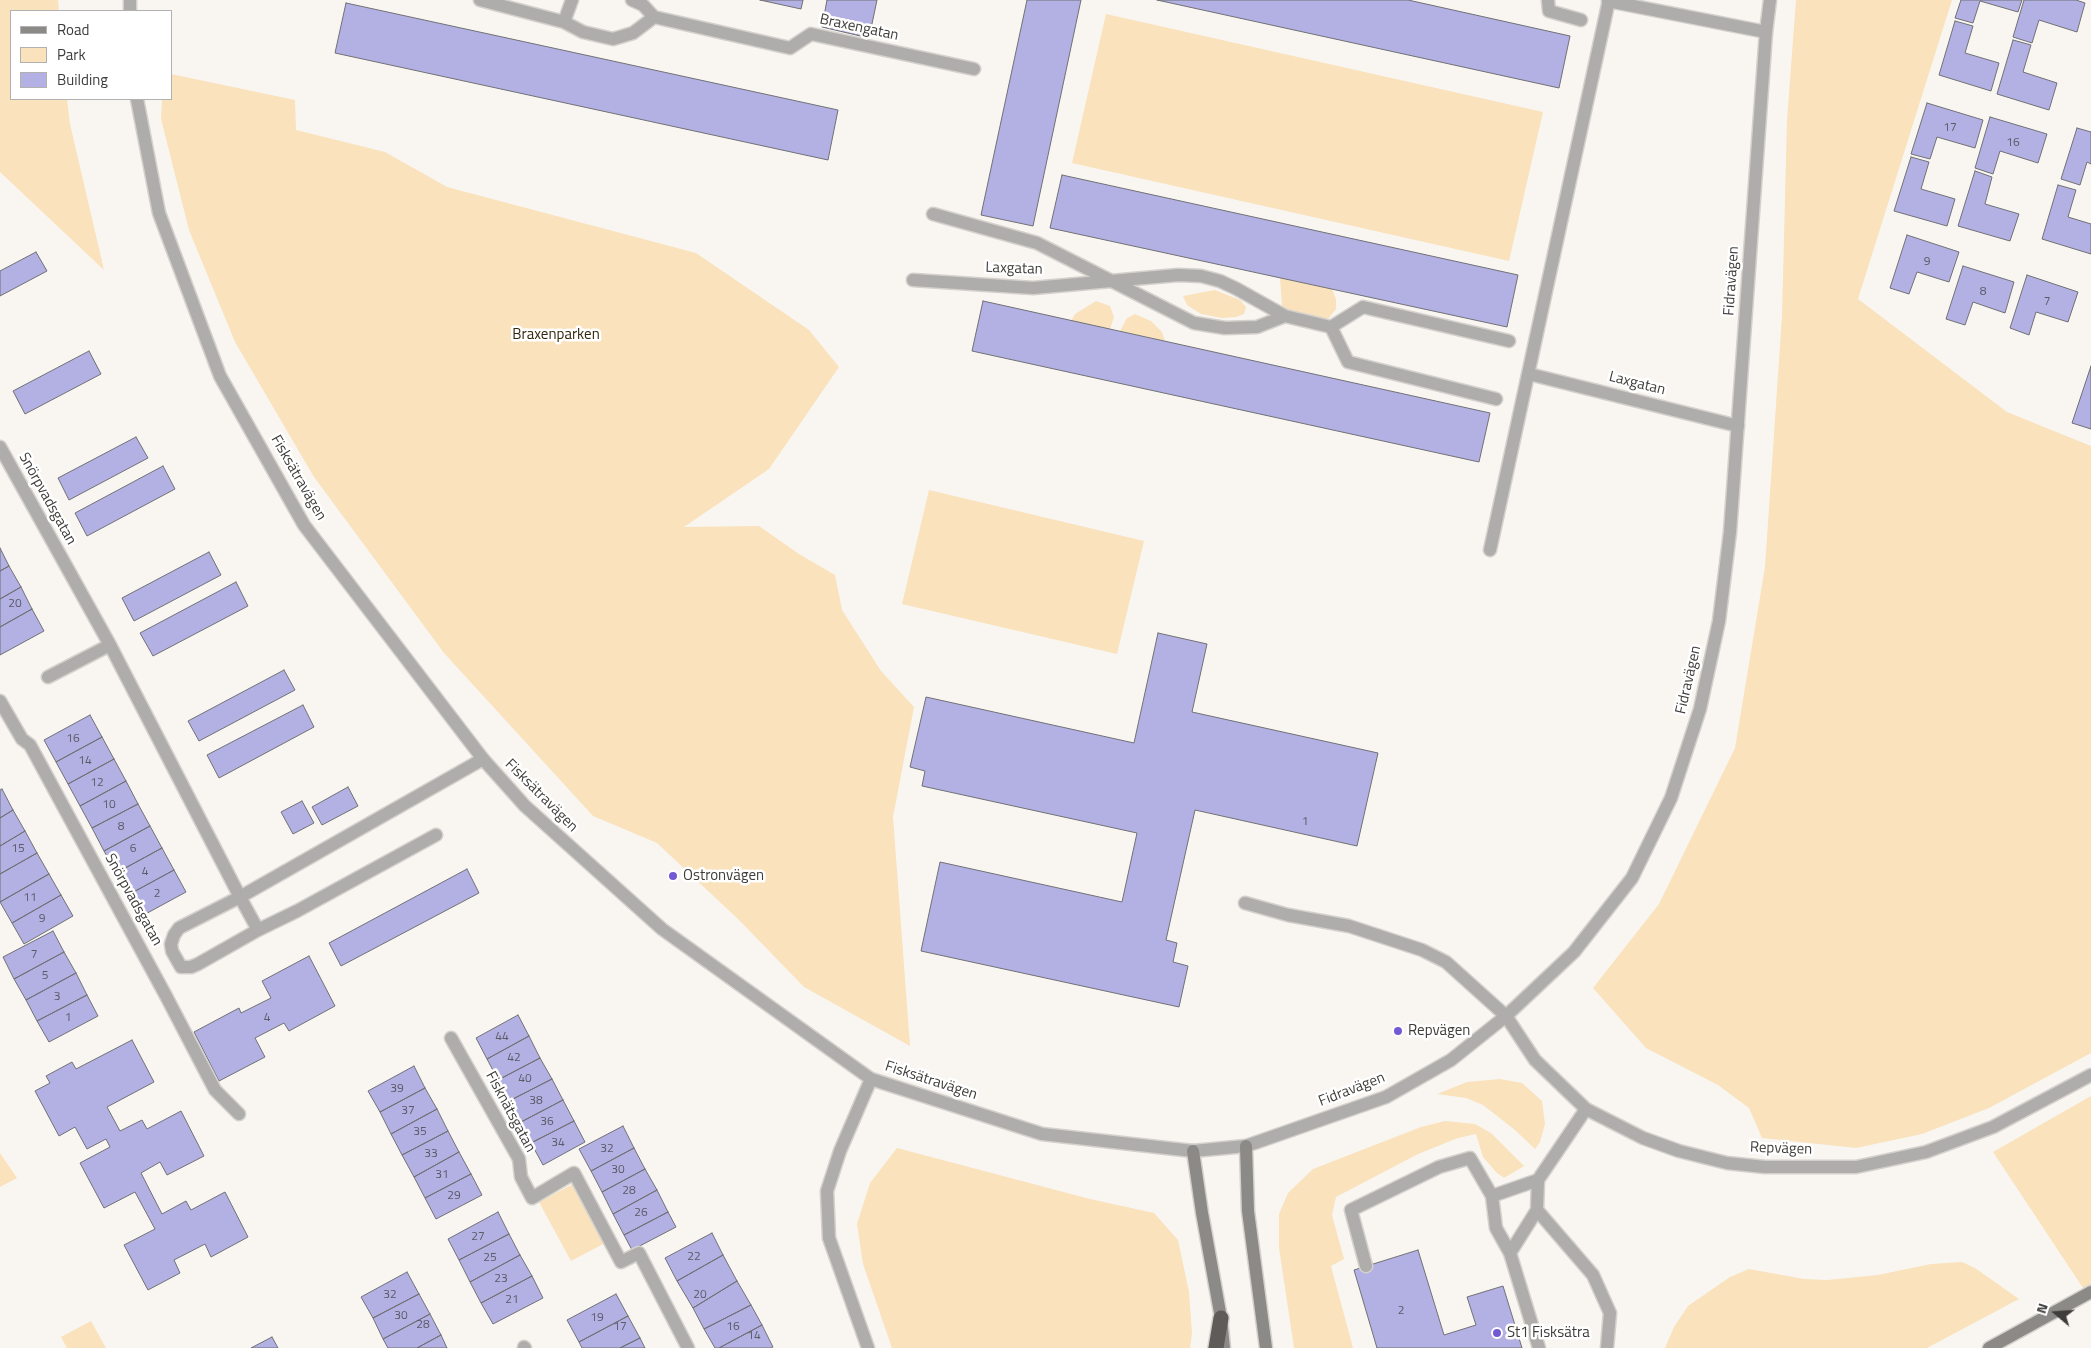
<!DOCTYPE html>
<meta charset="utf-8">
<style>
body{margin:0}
#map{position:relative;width:2091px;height:1348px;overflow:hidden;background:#f9f6f2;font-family:"Titillium Web",sans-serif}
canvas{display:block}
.legend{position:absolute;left:10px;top:10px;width:162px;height:90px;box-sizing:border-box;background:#fff;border:1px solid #b2b1b1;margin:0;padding:6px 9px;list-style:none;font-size:15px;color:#3e3d3b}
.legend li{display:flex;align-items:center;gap:10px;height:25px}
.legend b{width:25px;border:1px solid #b2b1b1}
.north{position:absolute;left:2031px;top:1288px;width:50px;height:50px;-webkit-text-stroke:4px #fff;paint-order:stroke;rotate:288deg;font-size:14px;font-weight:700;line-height:20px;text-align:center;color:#3e3d3b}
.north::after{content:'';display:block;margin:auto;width:18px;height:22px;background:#3e3d3b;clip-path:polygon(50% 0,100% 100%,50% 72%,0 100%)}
</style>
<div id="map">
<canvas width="2091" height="1348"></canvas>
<ul class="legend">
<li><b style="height:6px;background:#8c8a87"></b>Road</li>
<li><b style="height:14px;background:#f9e2bc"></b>Park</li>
<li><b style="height:14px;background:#b3b0e4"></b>Building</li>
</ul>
<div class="north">N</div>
</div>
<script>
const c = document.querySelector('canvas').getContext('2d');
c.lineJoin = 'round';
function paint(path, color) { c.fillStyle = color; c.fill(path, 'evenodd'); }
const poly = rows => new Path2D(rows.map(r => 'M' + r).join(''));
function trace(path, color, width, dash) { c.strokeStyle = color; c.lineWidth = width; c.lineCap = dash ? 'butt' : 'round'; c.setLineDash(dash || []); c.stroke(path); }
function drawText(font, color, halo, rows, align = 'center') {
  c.font = font + ' "Titillium Web",sans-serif'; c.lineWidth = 5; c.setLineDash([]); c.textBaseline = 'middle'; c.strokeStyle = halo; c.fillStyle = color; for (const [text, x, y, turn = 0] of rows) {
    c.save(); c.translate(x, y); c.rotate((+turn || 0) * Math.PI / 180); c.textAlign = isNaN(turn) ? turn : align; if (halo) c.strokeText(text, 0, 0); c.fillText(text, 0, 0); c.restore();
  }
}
paint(poly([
 [0,0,58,0,59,11,11,11,11,99,67,99,70,124,104,270,0,172],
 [1796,0,1952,0,1858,299,2007,412,2091,446,2091,1053,1989,1108,1922,1134,1856,1148,1762,1138,1749,1108,1718,1085,1646,1048,1593,988,1659,904,1735,748,1765,567,1782,316,1787,120],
 [1106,14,1543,112,1509,261,1072,163],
 [171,74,295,100,296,130,385,152,447,187,696,253,809,330,839,367,769,469,684,527,759,526,799,554,835,575,842,610,881,671,914,707,893,817,910,1046,804,987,739,920,657,843,593,816,444,653,314,477,235,342,189,230,161,119,162,99,171,99],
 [1280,278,1332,289,1336,299,1336,309,1328,319,1313,319,1290,313,1282,306],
 [1215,290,1240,300,1246,307,1244,314,1236,317,1222,318,1201,314,1187,305,1183,296],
 [1096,301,1110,306,1114,317,1110,329,1071,321,1075,314],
 [1135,314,1151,321,1162,332,1165,341,1120,331,1127,318],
 [929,490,1144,541,1117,654,902,604],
 [1500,1079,1522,1083,1542,1101,1545,1124,1540,1142,1535,1149,1515,1130,1483,1105,1466,1098,1437,1094,1467,1082],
 [2091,1096,2091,1300,1993,1152],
 [1445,1121,1475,1124,1491,1133,1524,1166,1504,1178,1496,1172,1483,1157,1476,1134,1458,1138,1418,1154,1336,1197,1332,1215,1344,1259,1331,1266,1353,1348,1294,1348,1279,1248,1279,1214,1288,1193,1313,1169,1421,1127],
 [897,1148,1090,1199,1154,1213,1178,1240,1189,1292,1192,1333,1190,1348,892,1348,863,1264,857,1224,870,1183],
 [0,1153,17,1178,0,1187],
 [575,1183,607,1242,571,1261,539,1202],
 [1962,1262,1975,1268,2019,1299,1927,1348,1665,1348,1674,1327,1688,1306,1730,1277,1749,1269,1804,1279,1827,1280,1878,1275,1931,1264],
 [91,1321,106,1348,67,1348,61,1337]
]), '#f9e2bc');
const building = poly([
 [760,0,803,0,801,9,760,0],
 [827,0,877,0,869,38,822,27,827,0],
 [1027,0,1081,0,1033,226,981,215,1027,0],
 [1157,0,1408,0,1570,36,1559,88,1157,0],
 [1961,0,2022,0,2018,12,1980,1,1973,23,1955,18,1961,0],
 [2024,0,2076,0,2085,3,2077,32,2039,20,2032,43,2013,37,2024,0],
 [346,3,838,110,828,160,335,53,346,3],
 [1955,21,1973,26,1965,53,1999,63,1991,91,1939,75,1955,21],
 [2013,40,2031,45,2023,72,2057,83,2049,110,1997,94,2013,40],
 [1927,103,1983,120,1975,148,1937,137,1930,159,1911,154,1927,103],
 [1990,117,2047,134,2038,163,2000,151,1993,174,1975,168,1990,117],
 [2077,128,2091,132,2091,164,2087,162,2080,185,2061,179,2077,128],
 [1911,157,1929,162,1921,189,1955,199,1947,226,1894,211,1911,157],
 [1975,171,1992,177,1985,204,2019,214,2010,241,1958,226,1975,171],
 [1062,175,1518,275,1507,327,1050,228,1062,175],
 [2058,185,2076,190,2068,217,2091,224,2091,254,2042,239,2058,185],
 [1907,235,1959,252,1949,282,1917,272,1909,294,1890,288,1907,235],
 [36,252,47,271,0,296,0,271,36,252],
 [1963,266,2014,282,2005,313,1973,302,1965,325,1946,319,1963,266],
 [2027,275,2078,292,2068,322,2036,312,2029,335,2010,328,2027,275],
 [983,301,1490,413,1479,462,972,351,983,301],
 [89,351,101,374,25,414,13,391,89,351],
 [2091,366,2091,429,2072,423,2091,366],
 [136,437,148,458,69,500,58,478,136,437],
 [163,466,175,489,87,536,75,513,163,466],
 [0,548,9,566,0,571,0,548],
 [209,552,221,575,134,621,122,598,209,552],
 [9,566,21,587,0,599,0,571,9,566],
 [236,582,248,606,153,656,140,633,236,582],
 [21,587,32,609,0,627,0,599,21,587],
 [32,609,44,631,0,655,0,627,32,609],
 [1158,633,1207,644,1192,712,1378,753,1357,846,1195,810,1166,940,1177,943,1173,962,1188,966,1179,1007,921,951,940,862,1122,902,1137,833,922,786,925,771,910,767,926,697,1134,743,1158,633],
 [284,670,295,690,199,741,188,721,284,670],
 [303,705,314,727,219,778,207,755,303,705],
 [90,715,102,737,56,762,44,740,90,715],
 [102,737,114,759,68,784,56,762,102,737],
 [114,759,126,781,80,806,68,784,114,759],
 [126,781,138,804,92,828,80,806,126,781],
 [348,787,358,806,322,825,312,807,348,787],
 [2,789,13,810,0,818,0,790,2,789],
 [302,801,314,823,293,834,281,812,302,801],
 [138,804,150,826,104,851,92,828,138,804],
 [13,810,25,831,0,846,0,818,13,810],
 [150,826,162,848,116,873,104,851,150,826],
 [25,831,37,853,0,874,0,846,25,831],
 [162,848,174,870,128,895,116,873,162,848],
 [37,853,49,874,0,902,0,874,37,853],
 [467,869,479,893,341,966,329,943,467,869],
 [174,870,186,892,140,917,128,895,174,870],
 [49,874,61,895,12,923,0,902,49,874],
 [61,895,73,916,24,944,12,923,61,895],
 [53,931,64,952,14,979,3,957,53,931],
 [64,952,76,973,26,1000,14,979,64,952],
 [309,956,335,1006,289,1031,284,1023,255,1038,265,1057,219,1081,194,1032,239,1008,241,1013,271,998,262,981,309,956],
 [76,973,87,995,37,1021,26,1000,76,973],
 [87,995,98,1016,49,1042,37,1021,87,995],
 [518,1015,529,1036,487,1059,476,1038,518,1015],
 [529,1036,540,1058,498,1080,487,1059,529,1036],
 [132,1040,154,1082,107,1107,120,1131,142,1120,147,1129,181,1111,204,1156,167,1175,160,1162,141,1173,162,1214,186,1201,191,1210,225,1192,248,1237,211,1257,205,1244,174,1260,180,1273,148,1290,124,1245,155,1229,135,1192,104,1208,80,1163,110,1147,106,1139,87,1149,75,1127,59,1136,35,1091,50,1083,46,1076,72,1062,76,1069,132,1040],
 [540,1058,552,1079,509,1101,498,1080,540,1058],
 [414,1066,425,1088,380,1112,368,1091,414,1066],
 [552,1079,563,1100,521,1122,509,1101,552,1079],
 [425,1088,437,1109,391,1134,380,1112,425,1088],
 [563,1100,574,1121,531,1143,521,1122,563,1100],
 [437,1109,448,1131,402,1155,391,1134,437,1109],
 [574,1121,585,1142,543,1165,531,1143,574,1121],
 [623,1126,634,1148,591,1171,579,1149,623,1126],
 [448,1131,459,1152,414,1177,402,1155,448,1131],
 [634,1148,645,1169,602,1192,591,1171,634,1148],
 [459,1152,471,1174,425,1198,414,1177,459,1152],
 [645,1169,657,1190,613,1214,602,1192,645,1169],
 [471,1174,482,1195,436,1219,425,1198,471,1174],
 [657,1190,668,1212,624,1235,613,1214,657,1190],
 [498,1212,509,1234,459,1260,448,1239,498,1212],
 [668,1212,676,1227,632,1250,624,1235,668,1212],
 [712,1233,723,1255,677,1281,665,1258,712,1233],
 [509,1234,520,1255,470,1282,459,1260,509,1234],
 [1418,1250,1444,1335,1476,1325,1467,1297,1503,1286,1522,1348,1377,1348,1354,1270,1418,1250],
 [520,1255,532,1276,481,1303,470,1282,520,1255],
 [723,1255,737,1281,693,1308,677,1281,723,1255],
 [407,1272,419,1294,373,1318,361,1297,407,1272],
 [532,1276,543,1298,493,1324,481,1303,532,1276],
 [737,1281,751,1305,704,1329,693,1308,737,1281],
 [419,1294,430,1314,383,1339,373,1318,419,1294],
 [616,1294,628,1316,579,1342,567,1320,616,1294],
 [751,1305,762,1325,719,1348,715,1348,704,1329,751,1305],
 [430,1314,441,1335,417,1348,388,1348,383,1339,430,1314],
 [628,1316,640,1338,620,1348,582,1348,579,1342,628,1316],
 [762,1325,773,1347,771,1348,719,1348,762,1325],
 [441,1335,447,1348,417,1348,441,1335],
 [272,1337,278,1348,251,1348,272,1337],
 [640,1338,645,1348,620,1348,640,1338]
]);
paint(building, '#b3b0e4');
trace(building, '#707074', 1);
const service = poly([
 [480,0,564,22],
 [572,0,564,22,583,32,613,39,633,33,654,17,643,5,632,0],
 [1548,0,1549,11,1581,20],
 [654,17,790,48,811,34,974,69],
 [933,214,1037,243,1194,323,1225,328,1257,327,1285,316],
 [913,280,1033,288,1178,275,1201,276,1220,281,1237,289,1285,316,1331,327],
 [1496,399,1348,362,1331,327,1363,307,1509,341],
 [1490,550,1609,0],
 [1245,903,1288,915,1349,926,1422,950,1446,962,1506,1016],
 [451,1038,519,1159,521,1177,532,1198,574,1173,621,1262,639,1253,688,1348],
 [1492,1196,1496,1228,1510,1253],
 [1537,1210,1593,1275,1610,1313,1607,1348],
 [1366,1266,1351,1210,1439,1167,1470,1158,1492,1196,1538,1180],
 [1539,1348,1510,1253,1537,1210,1538,1180,1586,1109]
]);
const minor = poly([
 [1608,1,1766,32],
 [1529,374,1738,426],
 [0,447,110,645,240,897,258,930,198,964,191,967,181,967,172,951,171,944,174,935,179,928,240,897,483,759],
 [48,677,110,645],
 [0,701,22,739,30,745,166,996,215,1090,239,1114],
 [258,930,297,911,436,835],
 [1506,1016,1535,1060,1586,1109,1643,1138,1679,1151,1727,1163,1765,1167,1856,1167,1926,1152,1993,1127,2091,1075],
 [524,1347,525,1348]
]);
const tertiary = poly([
 [130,0,130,11],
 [137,99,159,213,220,376,304,525,483,759,525,806,662,929,871,1079,1042,1134,1193,1151,1246,1146,1386,1097,1451,1060,1506,1016,1574,952,1632,878,1671,798,1700,709,1719,621,1730,532,1766,32,1770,0],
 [868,1348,829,1238,827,1191,840,1151,871,1079]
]);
const secondary = poly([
 [1246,1146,1248,1211,1266,1348],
 [1193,1151,1202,1213,1221,1318,1224,1348],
 [1989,1348,2091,1292]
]);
const motorway = poly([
 [1216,1348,1221,1318]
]);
trace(service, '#d4d1cd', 15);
trace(minor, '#d4d1cd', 15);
trace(tertiary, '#d4d1cd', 15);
trace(secondary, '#d4d1cd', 15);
trace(motorway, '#d4d1cd', 18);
trace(service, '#aeadab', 12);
trace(minor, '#aeadab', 12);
trace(tertiary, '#aeadab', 12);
trace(secondary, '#8c8a87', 12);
trace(motorway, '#5e5b58', 15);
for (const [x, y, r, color] of [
 [673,876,5,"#715ad4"],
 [1398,1031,5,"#715ad4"],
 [1497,1333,5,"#715ad4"]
]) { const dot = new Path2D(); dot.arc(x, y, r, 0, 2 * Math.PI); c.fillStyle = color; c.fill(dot); trace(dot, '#fff', 2); }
drawText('12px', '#5b5a65', null, [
 ["17",1950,128],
 ["16",2013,143],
 ["9",1927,262],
 ["8",1983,292],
 ["7",2047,302],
 ["20",15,604],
 ["16",73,739],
 ["14",85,761],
 ["12",97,783],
 ["10",109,805],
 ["1",1305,822],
 ["8",121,827],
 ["15",18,849],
 ["6",133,849],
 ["4",145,872],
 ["2",157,894],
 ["11",30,898],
 ["9",42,919],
 ["7",34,955],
 ["5",45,976],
 ["3",57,997],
 ["1",68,1018],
 ["4",267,1018],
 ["44",502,1037],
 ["42",514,1058],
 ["40",525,1079],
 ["39",397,1089],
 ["38",536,1101],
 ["37",408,1111],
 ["36",547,1122],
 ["35",420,1132],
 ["34",558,1143],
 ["32",607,1149],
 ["33",431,1154],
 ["30",618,1170],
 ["31",442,1175],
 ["28",629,1191],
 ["29",454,1196],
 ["26",641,1213],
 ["27",478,1237],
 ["22",694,1257],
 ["25",490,1258],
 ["23",501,1279],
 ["32",390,1295],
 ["20",700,1295],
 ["21",512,1300],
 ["2",1401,1311],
 ["30",401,1316],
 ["19",597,1318],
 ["28",423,1325],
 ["17",620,1327],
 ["16",733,1327],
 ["14",754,1336]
]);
drawText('15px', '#3e3d3b', '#fff', [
 ["Braxengatan",859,28,12],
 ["Laxgatan",1014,269,2],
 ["Fidravägen",1732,281,-86],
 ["Laxgatan",1637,384,14],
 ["Fisksätravägen",298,478,60],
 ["Snörpvadsgatan",47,499,61],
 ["Fidravägen",1689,680,-77],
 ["Fisksätravägen",541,796,45],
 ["Snörpvadsgatan",133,900,61],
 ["Fisksätravägen",931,1081,18],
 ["Fidravägen",1352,1090,-21],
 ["Fisknätsgatan",510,1112,62],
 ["Repvägen",1781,1149,2]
]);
drawText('15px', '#342710', '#fff', [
 ["Braxenparken",556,335]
]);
drawText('15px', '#3e3d3b', '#fff', [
 ["Ostronvägen",683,876],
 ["Repvägen",1408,1031],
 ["St1 Fisksätra",1507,1333]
], 'left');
</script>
